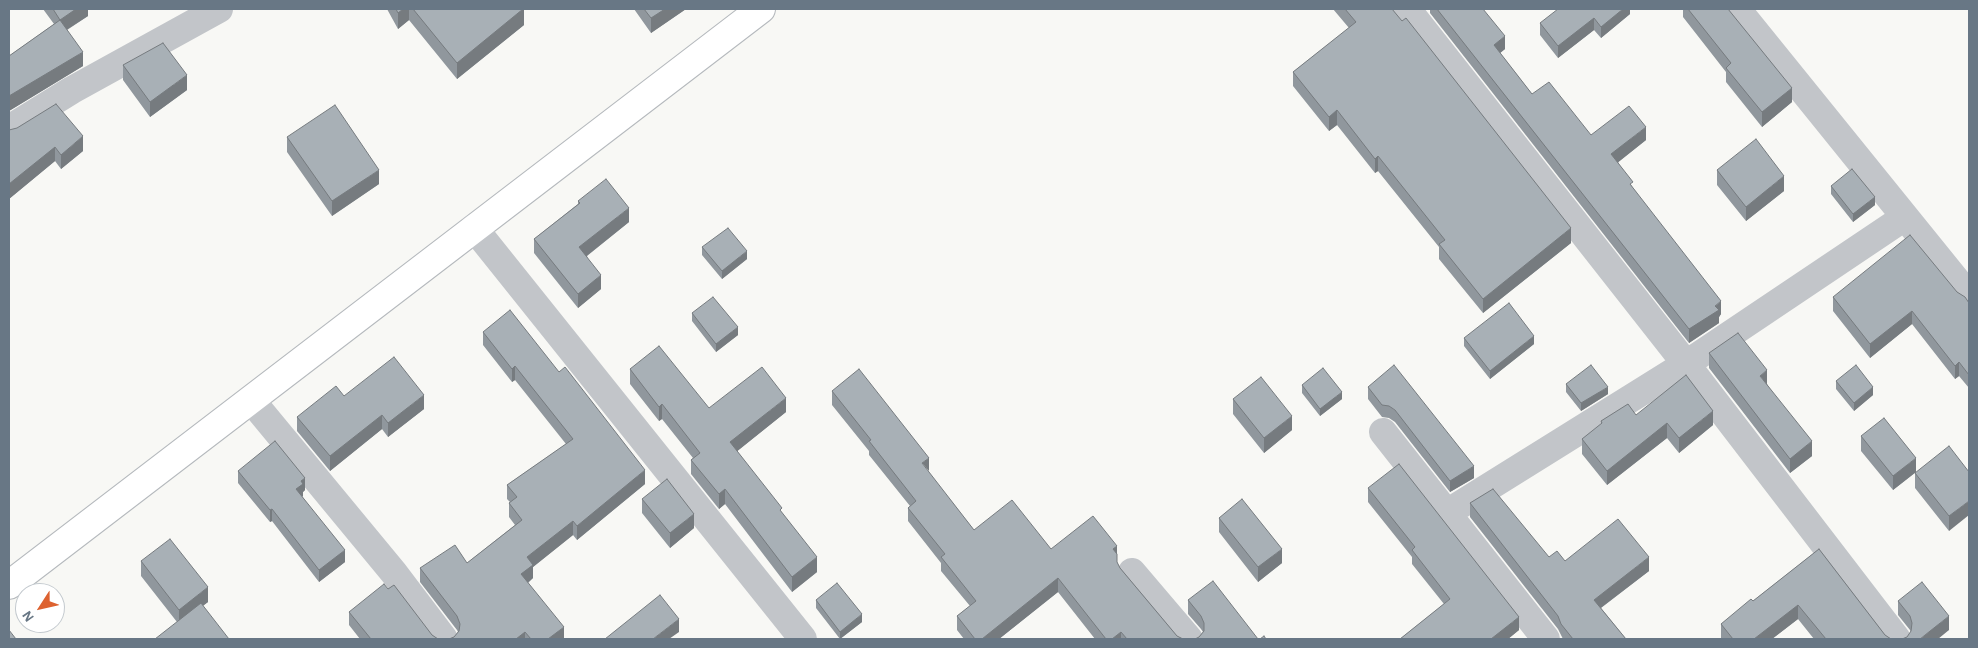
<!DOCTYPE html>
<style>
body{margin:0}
#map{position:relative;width:1978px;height:648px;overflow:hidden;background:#f8f8f5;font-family:"Alegreya Sans",sans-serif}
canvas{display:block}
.frame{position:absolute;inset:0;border:10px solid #687785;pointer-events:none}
.north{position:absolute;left:15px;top:583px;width:50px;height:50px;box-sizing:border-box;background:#fff;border:1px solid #c3c9ce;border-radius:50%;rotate:235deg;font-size:14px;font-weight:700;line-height:20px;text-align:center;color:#687785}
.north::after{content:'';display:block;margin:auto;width:18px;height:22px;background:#dd6230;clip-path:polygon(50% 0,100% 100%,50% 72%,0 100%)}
</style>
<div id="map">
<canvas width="1978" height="648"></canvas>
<div class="frame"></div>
<div class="north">N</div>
</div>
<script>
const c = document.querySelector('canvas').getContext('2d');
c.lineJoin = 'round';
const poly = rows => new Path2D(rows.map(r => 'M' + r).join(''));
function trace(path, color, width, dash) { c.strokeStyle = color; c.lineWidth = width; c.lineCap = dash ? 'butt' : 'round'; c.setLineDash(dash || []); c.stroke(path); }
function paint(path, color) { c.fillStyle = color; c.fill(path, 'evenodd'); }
const major = poly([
 [9,585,761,9]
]);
trace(major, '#b5b9bd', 30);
trace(poly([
 [1407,9,1686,364,1897,639],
 [1737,9,1969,296],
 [9,129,72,90,219,9],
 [474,228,803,639],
 [251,400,394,573,444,639],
 [1383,432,1546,639],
 [1447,513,1686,364,1905,217],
 [1132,572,1189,639]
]), '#c2c5c9', 28);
trace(major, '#fff', 28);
paint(poly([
 [43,9,88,9,88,16,67,30,83,66,9,111,9,56,54,24],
 [387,9,524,9,524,25,457,79,409,20,398,29],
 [634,9,686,9,651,33],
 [1333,9,1392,9,1571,243,1483,313,1439,259,1439,247,1378,171,1375,173,1337,125,1329,131,1293,86,1293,72,1349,28],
 [1430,9,1483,9,1505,49,1500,53,1532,94,1591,135,1646,140,1618,162,1633,188,1721,314,1719,317,1719,323,1689,343,1430,13],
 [1630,9,1630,14,1601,38,1594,30,1558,58,1540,35,1540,23],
 [1683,9,1728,9,1792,102,1762,127,1726,82,1726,72,1683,17],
 [123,65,187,90,150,117,123,80],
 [9,130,83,151,61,169,55,161,9,199],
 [287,137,379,184,332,216,287,152],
 [1717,170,1784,191,1746,221,1717,185],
 [1831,186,1875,205,1853,222,1831,194],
 [578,201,629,222,587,256,601,289,578,308,534,253,534,239,578,204],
 [702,247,747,259,722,279,702,255],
 [1957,292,1969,303,1969,388,1959,376,1955,379,1912,324,1870,358,1833,311,1833,297],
 [692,313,738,335,716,352,692,321],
 [483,332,645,484,577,540,573,535,533,567,533,578,528,583,564,639,449,639,454,637,458,632,457,630,420,582,420,568,467,563,515,525,509,517,509,503,510,502,507,499,507,485,566,444,515,380,512,382,483,345],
 [1464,338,1534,344,1490,379,1464,346],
 [1709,353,1767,384,1812,456,1790,473,1709,368],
 [630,369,709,408,786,412,737,451,782,513,817,572,792,592,725,504,719,509,691,474,691,460,693,458,662,419,659,421,630,384],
 [1836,381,1873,395,1854,411,1836,389],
 [1566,384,1608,394,1581,411,1566,392],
 [1302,385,1342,399,1320,416,1302,393],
 [1368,387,1474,478,1450,492,1395,422,1389,418,1382,417,1368,399],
 [832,391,928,472,974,530,1051,549,1117,546,1117,562,1120,568,1177,636,1183,639,1095,639,1058,592,999,639,964,639,957,630,957,616,970,606,941,571,941,563,908,521,908,508,910,506,869,455,869,451,832,405],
 [344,396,424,409,388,437,382,429,330,471,297,431,297,417],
 [1233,399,1292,430,1264,453,1233,414],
 [1636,415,1713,425,1679,453,1667,438,1607,485,1582,454,1582,439,1601,425,1601,421],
 [1861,436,1916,472,1893,490,1861,451],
 [238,471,305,490,303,492,303,496,302,496,345,562,319,582,272,521,270,522,238,483],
 [1969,472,1949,531,1915,488,1915,473],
 [1368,488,1519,630,1508,639,1400,639,1444,604,1412,564,1412,557,1368,502],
 [642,499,694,528,670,548,642,513],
 [1470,503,1549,557,1565,561,1649,571,1601,608,1626,639,1563,639,1558,629,1470,517],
 [1219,518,1282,563,1258,582,1219,532],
 [1819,549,1885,635,1891,639,1814,639,1798,619,1772,639,1722,639,1721,638,1721,624,1753,601],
 [141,561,208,602,177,622,141,576],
 [388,589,432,635,438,639,360,639,349,625,349,612],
 [816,600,862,622,840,639,816,608],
 [1188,600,1258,639,1199,637,1203,632,1201,629,1188,614],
 [1898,601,1949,630,1907,637,1911,632,1910,630,1898,615]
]), '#90979d');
paint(poly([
 [76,9,88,9,88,16,60,34,60,20],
 [403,9,409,9,409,20,398,29,398,13],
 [523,9,524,9,524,25,457,79,457,63],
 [665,9,686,9,651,33,651,18],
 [1623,9,1630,9,1630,14,1601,38,1601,27],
 [1594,18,1594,30,1558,58,1558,46],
 [1505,36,1505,49,1494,58,1494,45],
 [83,52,83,66,9,111,9,96],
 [187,75,187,90,150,117,150,102],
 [1792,88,1792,102,1762,127,1762,112],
 [1337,110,1337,125,1329,131,1329,117],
 [1646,127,1646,140,1611,168,1611,154],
 [83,136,83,151,61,169,61,155],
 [55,147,55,161,9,199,9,184],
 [1378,156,1378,171,1375,173,1375,159],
 [379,170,379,184,332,216,332,201],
 [1784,176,1784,191,1746,221,1746,207],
 [1875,197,1875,205,1853,222,1853,214],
 [629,208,629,222,579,262,579,247],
 [1571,228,1571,243,1483,313,1483,299],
 [747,251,747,259,722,279,722,271],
 [601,275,601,289,578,308,578,294],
 [1721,301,1721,314,1719,317,1719,323,1689,343,1689,329],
 [1912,311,1912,324,1870,358,1870,344],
 [738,327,738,335,716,352,716,344],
 [1534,336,1534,344,1490,379,1490,371],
 [1959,362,1959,376,1955,379,1955,366],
 [515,366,515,380,512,382,512,369],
 [1767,370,1767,385,1760,376],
 [1608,387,1608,394,1581,411,1581,403],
 [1873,387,1873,395,1854,411,1854,403],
 [1342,392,1342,399,1320,416,1320,409],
 [424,395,424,409,388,437,388,423],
 [786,398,786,412,730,457,730,442],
 [662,404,662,419,659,421,659,407],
 [1713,411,1713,425,1679,453,1679,438],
 [382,415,382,429,330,471,330,456],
 [1292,416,1292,430,1264,453,1264,438],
 [1667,423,1667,438,1607,485,1607,471],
 [1812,441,1812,456,1790,473,1790,459],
 [929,458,929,471,922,463],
 [1916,458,1916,472,1893,490,1893,476],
 [1474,466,1474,478,1450,492,1450,481],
 [645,470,645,484,577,540,577,526],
 [305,478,305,490,303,492,303,496,296,501,296,489,301,481],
 [725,489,725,504,719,509,719,494],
 [1969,501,1969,515,1949,531,1949,516],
 [272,509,272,521,270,522,270,510],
 [694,514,694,528,670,548,670,533],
 [573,521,573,535,533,567,533,578,521,588,521,574,527,557],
 [1117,546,1117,555,1113,549],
 [1282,549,1282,563,1258,582,1258,567],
 [345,550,345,562,319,582,319,570],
 [817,557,817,572,792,592,792,577],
 [1649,557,1649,571,1594,613,1594,600],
 [1058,578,1058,592,999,639,982,639],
 [208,587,208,602,179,625,179,610],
 [1798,605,1798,619,1772,639,1754,639],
 [862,614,862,622,840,639,840,632],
 [1949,616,1949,630,1938,639,1920,639],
 [1519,617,1519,630,1508,639,1491,639],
 [679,619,679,632,669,639,653,639],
 [564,627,564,639,548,639],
 [525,632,525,639,516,639],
 [1121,632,1121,639,1112,639]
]), '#767b7f');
const building = poly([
 [53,9,76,9,60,20,53,9],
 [396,9,403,9,398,13,396,9],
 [413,9,523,9,457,63,413,9],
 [644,9,665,9,651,18,644,9],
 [1345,9,1392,9,1402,21,1406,18,1571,228,1483,299,1439,244,1445,240,1378,156,1375,159,1337,110,1329,117,1293,72,1356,22,1345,9],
 [1437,9,1483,9,1505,36,1494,45,1532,94,1549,82,1591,135,1629,106,1646,127,1611,154,1633,182,1630,184,1721,301,1715,306,1719,310,1689,329,1437,9],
 [1558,9,1623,9,1601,27,1594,18,1558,46,1540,23,1558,9],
 [1688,9,1728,9,1792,88,1762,112,1726,68,1731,63,1688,9],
 [60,20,83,52,9,96,9,56,60,20],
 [163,43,187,75,150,102,123,65,163,43],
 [56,104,83,136,61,155,55,147,9,184,9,130,17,128,56,104],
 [335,105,379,170,332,201,287,137,335,105],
 [1756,139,1784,176,1746,207,1717,170,1756,139],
 [1852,169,1875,197,1853,214,1831,186,1852,169],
 [606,179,629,208,579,247,601,275,578,294,534,239,580,203,578,201,606,179],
 [728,228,747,251,722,271,702,247,728,228],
 [1910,235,1957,292,1965,297,1969,303,1969,375,1959,362,1955,366,1912,311,1870,344,1833,297,1910,235],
 [713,297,738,327,716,344,692,313,713,297],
 [1509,303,1534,336,1490,371,1464,338,1509,303],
 [510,310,559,372,565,367,645,470,577,526,573,521,527,557,533,565,521,574,564,627,548,639,531,639,525,632,516,639,449,639,454,637,459,631,460,624,457,616,420,568,455,545,467,563,522,520,509,503,517,497,507,485,573,439,515,366,512,369,483,332,510,310],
 [1738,333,1767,370,1760,376,1812,441,1790,459,1709,353,1738,333],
 [659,346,709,408,762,367,786,398,730,442,782,508,780,510,817,557,792,577,725,489,719,494,691,460,700,453,662,404,659,407,630,369,659,346],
 [394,357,424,395,388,423,382,415,330,456,297,417,336,386,344,396,394,357],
 [1394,365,1474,466,1450,481,1395,410,1389,406,1382,405,1368,387,1394,365],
 [1591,365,1608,387,1581,403,1566,384,1591,365],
 [1856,365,1873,387,1854,403,1836,381,1856,365],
 [1323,368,1342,392,1320,409,1302,385,1323,368],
 [859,369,929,458,922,463,974,530,1012,500,1051,549,1093,516,1117,546,1113,549,1117,554,1117,562,1120,568,1177,636,1183,639,1127,639,1121,632,1112,639,1106,639,1058,578,982,639,975,639,957,616,976,601,941,557,945,554,908,508,916,501,869,441,871,440,832,391,859,369],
 [1686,375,1713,411,1679,438,1667,423,1607,471,1582,439,1602,423,1601,421,1628,404,1636,415,1686,375],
 [1261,377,1292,416,1264,438,1233,399,1261,377],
 [1884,418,1916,458,1893,476,1861,436,1884,418],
 [275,441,305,478,301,481,303,484,296,489,345,550,319,570,272,509,270,510,238,471,275,441],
 [1949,446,1969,472,1969,501,1949,516,1915,473,1949,446],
 [1399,464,1519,617,1491,639,1400,639,1450,599,1412,550,1415,547,1368,488,1399,464],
 [667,479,694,514,670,533,642,499,667,479],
 [1493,489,1549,557,1557,551,1565,561,1618,519,1649,557,1594,600,1626,639,1573,639,1561,624,1558,616,1470,503,1493,489],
 [1242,499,1282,549,1258,567,1219,518,1242,499],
 [170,539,208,587,179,610,141,561,170,539],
 [1819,549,1885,635,1891,639,1826,639,1798,605,1754,639,1733,639,1721,624,1751,599,1753,601,1819,549],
 [1213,581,1258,639,1195,639,1199,637,1204,631,1204,623,1201,616,1188,600,1213,581],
 [1922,582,1949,616,1920,639,1902,639,1907,637,1911,631,1912,623,1910,616,1898,601,1922,582],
 [837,583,862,614,840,632,816,600,837,583],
 [384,584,388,589,394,585,432,635,438,639,371,639,349,612,384,584],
 [660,595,679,619,653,639,605,639,660,595],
 [201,603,229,639,155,639,201,603],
 [9,630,16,639,9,639,9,630],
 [1264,636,1266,639,1260,639,1264,636]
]);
paint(building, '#a8b0b6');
trace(building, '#767b7f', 1);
</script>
